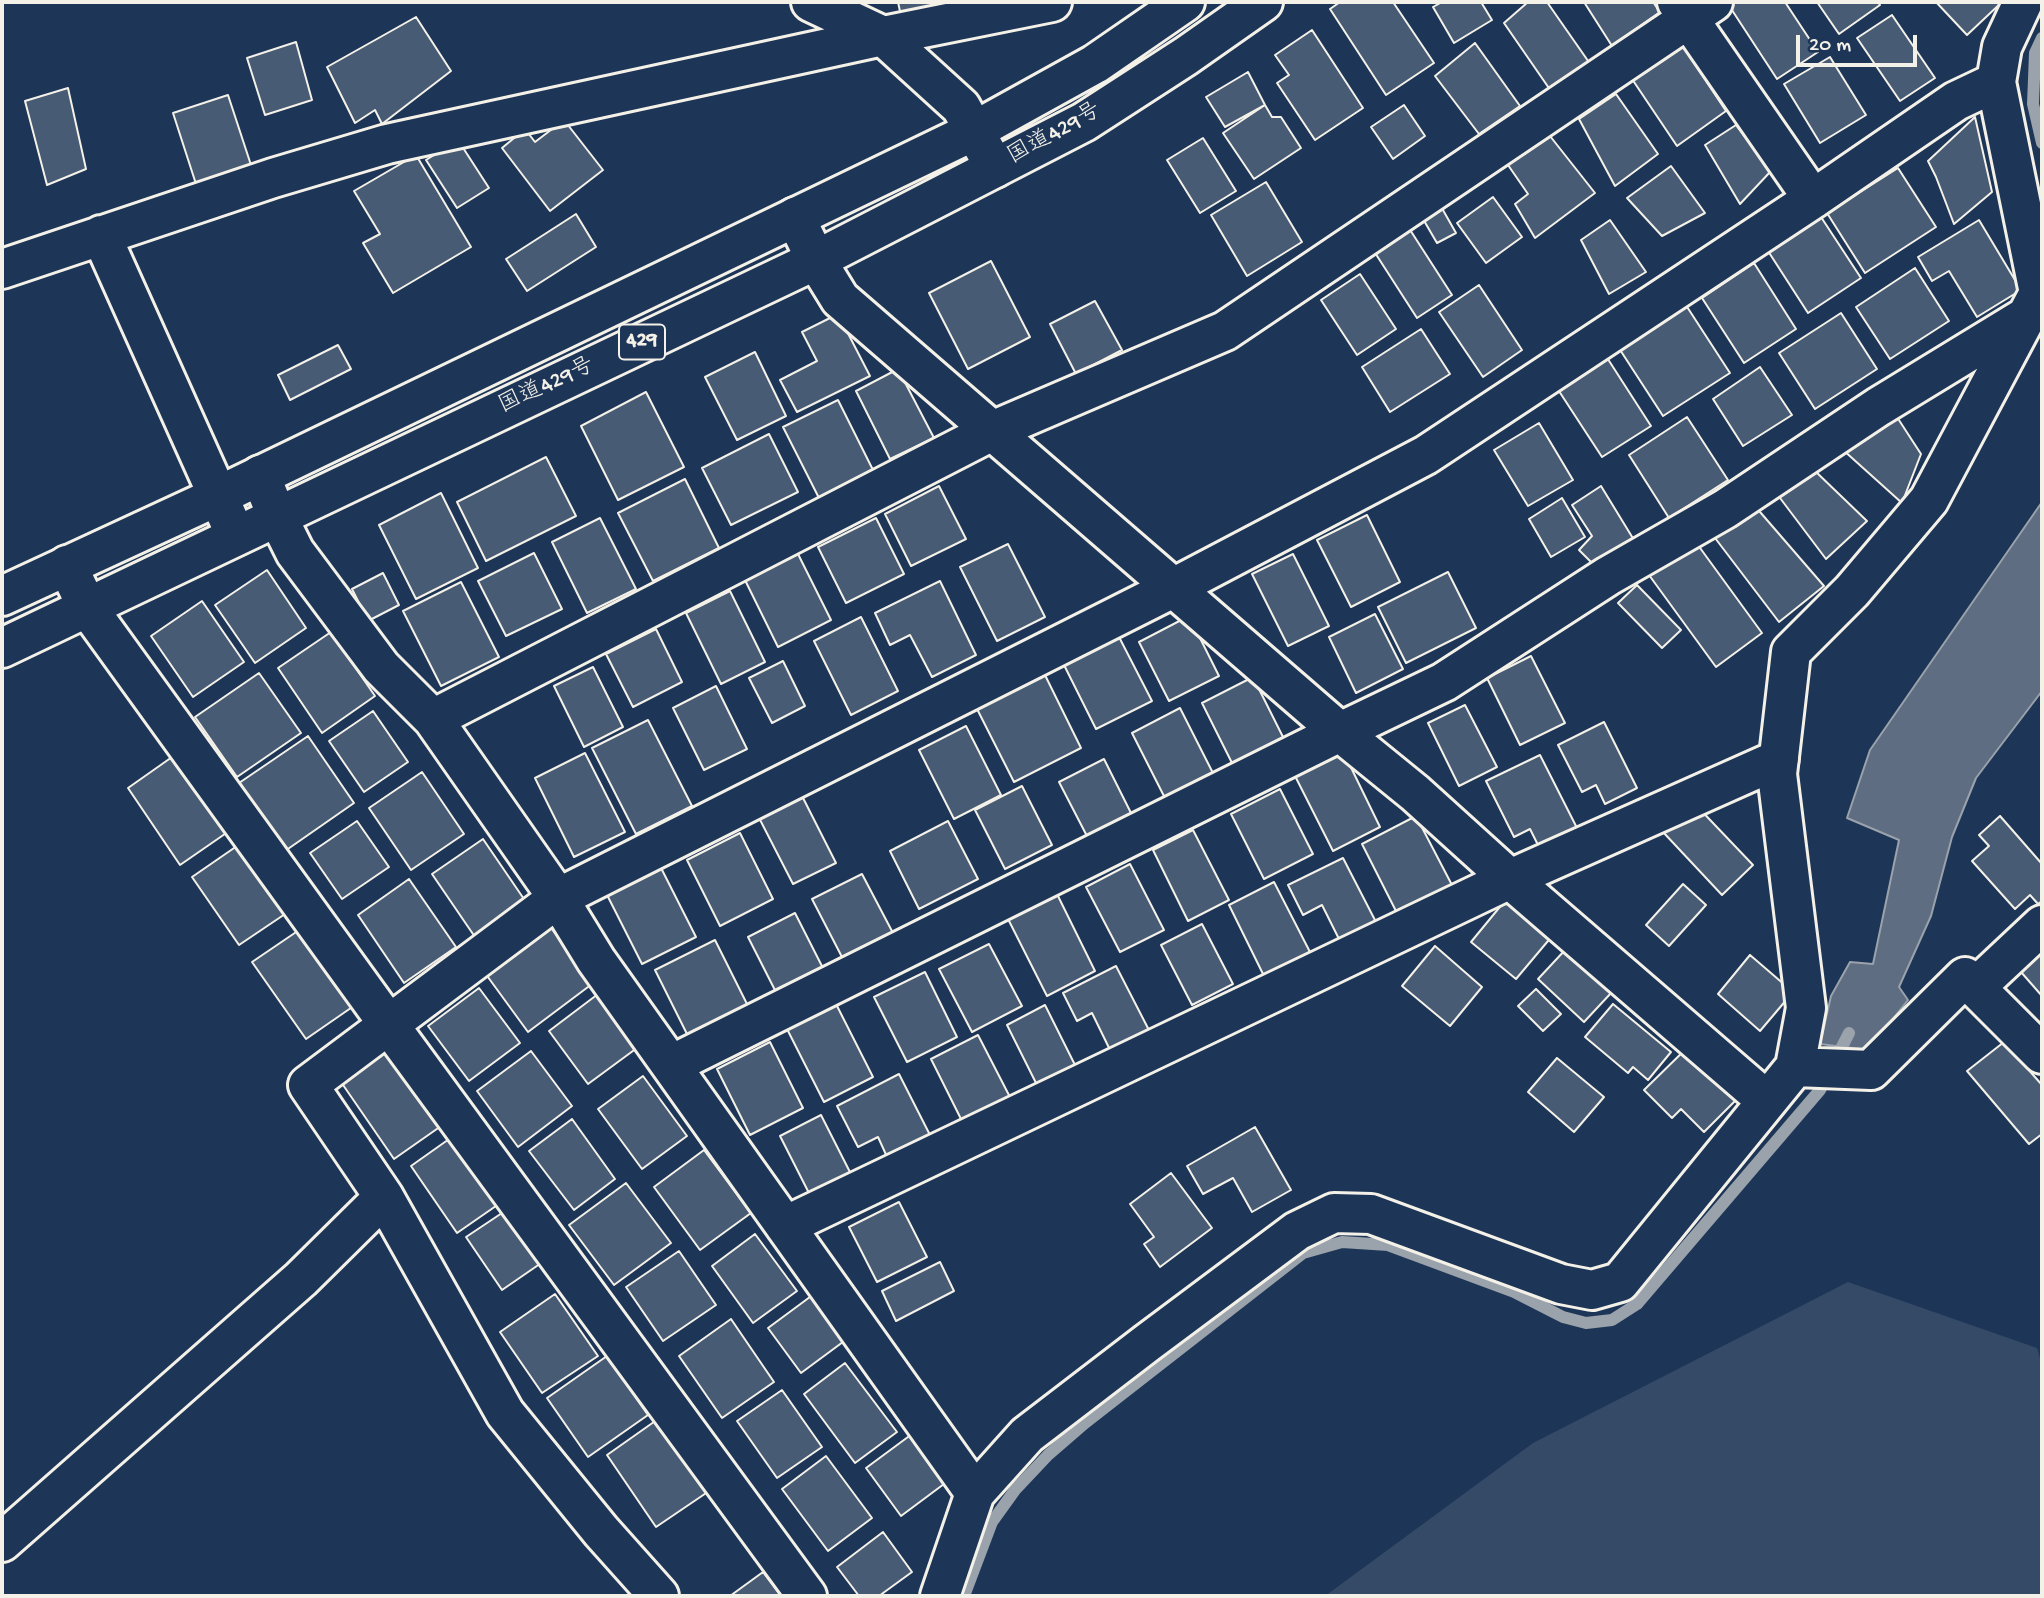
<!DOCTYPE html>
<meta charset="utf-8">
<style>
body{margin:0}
#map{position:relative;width:2044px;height:1598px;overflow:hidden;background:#1d3557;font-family:"Gochi Hand",sans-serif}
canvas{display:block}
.frame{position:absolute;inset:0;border:4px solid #f4f1e8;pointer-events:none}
.scale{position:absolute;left:1796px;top:35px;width:121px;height:32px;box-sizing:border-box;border:4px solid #f4f1e8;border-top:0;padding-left:9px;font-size:21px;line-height:24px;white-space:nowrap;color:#f4f1e8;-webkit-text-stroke:5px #1d3557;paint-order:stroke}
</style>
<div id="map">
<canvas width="2044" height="1598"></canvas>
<div class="frame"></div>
<div class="scale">20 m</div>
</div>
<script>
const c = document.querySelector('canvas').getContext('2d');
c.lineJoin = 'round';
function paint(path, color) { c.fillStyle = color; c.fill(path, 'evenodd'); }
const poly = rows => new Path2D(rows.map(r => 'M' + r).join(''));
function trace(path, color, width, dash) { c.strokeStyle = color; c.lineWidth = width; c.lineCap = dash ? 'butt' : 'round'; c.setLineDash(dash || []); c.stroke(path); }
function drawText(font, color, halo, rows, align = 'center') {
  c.font = font + ' "Gochi Hand","Klee One",sans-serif'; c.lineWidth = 5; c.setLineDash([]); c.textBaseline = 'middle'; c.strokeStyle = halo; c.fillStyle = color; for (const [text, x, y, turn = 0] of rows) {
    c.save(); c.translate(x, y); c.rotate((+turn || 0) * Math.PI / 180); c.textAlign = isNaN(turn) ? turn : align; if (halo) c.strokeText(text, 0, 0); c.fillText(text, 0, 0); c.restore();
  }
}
paint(poly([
 [1848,1282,2037,1348,2042,1365,2042,1596,1325,1596,1533,1443]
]), '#354a67');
const water = poly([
 [2042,502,2042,691,1976,778,1952,837,1931,916,1899,987,1908,1000,1868,1050,1820,1044,1831,996,1850,962,1873,964,1899,840,1847,818,1870,750,2042,502]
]);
paint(water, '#5e6d82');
trace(water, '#9aa2ab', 2);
trace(poly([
 [2042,38,2035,53,2033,104,2042,143],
 [964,1596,992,1522,1015,1490,1048,1455,1085,1423,1303,1253,1342,1242,1388,1245,1512,1291,1563,1317,1586,1323,1612,1320,1637,1304,1820,1090,1849,1033]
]), '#9aa2ab', 12);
const building = poly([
 [898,2,963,2,901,16,898,2],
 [1340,2,1393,2,1434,63,1386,95,1330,9,1340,2],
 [1442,2,1481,2,1492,20,1454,43,1433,7,1442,2],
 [1528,2,1547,2,1593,68,1553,94,1504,23,1528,2],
 [1584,2,1653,2,1660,12,1612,46,1584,2],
 [1733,2,1785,2,1818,52,1777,79,1728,4,1733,2],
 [1817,2,1878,2,1880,5,1839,34,1817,2],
 [1936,2,2002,2,1967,35,1936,2],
 [1892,15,1935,78,1900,101,1857,38,1892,15],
 [416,17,451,71,382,124,375,110,355,123,327,67,416,17],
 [1312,30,1363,108,1315,140,1277,83,1289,75,1275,55,1312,30],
 [296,42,312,100,265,115,247,58,296,42],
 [1475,43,1520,106,1479,134,1435,76,1475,43],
 [1681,43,1726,111,1677,146,1630,76,1681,43],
 [1830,57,1866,115,1820,143,1784,84,1830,57],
 [1248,72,1265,105,1225,127,1206,97,1248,72],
 [68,88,86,169,47,185,25,101,68,88],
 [1616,94,1658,154,1615,186,1579,119,1616,94],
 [228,95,251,165,196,184,173,113,228,95],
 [1265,105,1272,117,1281,117,1301,148,1254,179,1223,133,1265,105],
 [1404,105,1425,136,1393,159,1371,127,1404,105],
 [1975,117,1992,192,1954,224,1936,177,1928,161,1975,117],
 [564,120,603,170,550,211,502,148,525,129,535,142,564,120],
 [1736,125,1771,171,1740,204,1705,145,1736,125],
 [1550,136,1595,193,1535,238,1515,204,1528,194,1508,165,1550,136],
 [1203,138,1236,191,1200,213,1167,160,1203,138],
 [458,140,489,188,457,208,426,160,458,140],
 [416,155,471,247,393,293,363,243,380,234,354,191,416,155],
 [1671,166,1705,213,1662,236,1627,198,1671,166],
 [1898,168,1936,227,1865,273,1827,213,1898,168],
 [1266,182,1302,242,1247,276,1211,215,1266,182],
 [1435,196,1456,233,1437,243,1416,207,1435,196],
 [1493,197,1522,237,1486,263,1457,223,1493,197],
 [576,214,596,247,527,291,506,259,576,214],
 [1821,217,1861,278,1808,313,1768,251,1821,217],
 [1610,220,1646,272,1609,294,1581,240,1610,220],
 [1979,220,2021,290,1977,317,1949,271,1932,281,1918,257,1979,220],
 [1405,222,1452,295,1417,318,1370,245,1405,222],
 [991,261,1030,337,968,369,929,293,991,261],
 [1754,263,1796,329,1744,363,1702,298,1754,263],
 [1915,268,1949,321,1890,359,1856,307,1915,268],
 [1360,274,1396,329,1357,355,1321,300,1360,274],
 [1479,285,1522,350,1483,377,1439,312,1479,285],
 [1680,296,1730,373,1663,416,1613,339,1680,296],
 [1095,301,1122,350,1076,374,1050,324,1095,301],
 [1841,313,1877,369,1815,409,1779,353,1841,313],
 [838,314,870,376,797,412,780,380,817,361,802,332,838,314],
 [1421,329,1450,374,1390,412,1362,367,1421,329],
 [338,345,351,369,290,400,278,375,338,345],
 [755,352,786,416,737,440,705,377,755,352],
 [1604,353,1651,426,1602,457,1555,385,1604,353],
 [1760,367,1792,415,1743,446,1713,399,1760,367],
 [898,369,934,438,890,459,856,391,898,369],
 [646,392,684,467,618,500,581,426,646,392],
 [838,400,874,472,820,500,783,427,838,400],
 [1895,414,1921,454,1902,503,1842,449,1895,414],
 [1687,417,1728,480,1669,518,1629,455,1687,417],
 [1539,423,1573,480,1528,506,1494,450,1539,423],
 [769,434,798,492,731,525,702,468,769,434],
 [546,457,576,516,486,561,457,502,546,457],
 [1814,470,1867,521,1826,559,1777,494,1814,470],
 [685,479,719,548,653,581,618,513,685,479],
 [939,486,966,539,911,566,885,514,939,486],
 [1601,486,1634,540,1594,565,1579,550,1592,536,1572,505,1601,486],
 [441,493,478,568,416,599,379,525,441,493],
 [1562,498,1585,537,1551,557,1529,519,1562,498],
 [1754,505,1824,586,1779,622,1712,534,1754,505],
 [1367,515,1400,582,1351,607,1317,540,1367,515],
 [600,518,636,589,587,613,552,542,600,518],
 [876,518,904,574,846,603,818,547,876,518],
 [1695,541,1762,633,1716,667,1649,575,1695,541],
 [1008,544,1045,617,997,641,960,567,1008,544],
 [795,548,831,620,778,647,742,574,795,548],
 [534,553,562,609,506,636,478,581,534,553],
 [1293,554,1329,626,1288,646,1252,574,1293,554],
 [267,570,306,628,255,663,215,605,267,570],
 [1448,572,1476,628,1406,663,1378,607,1448,572],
 [383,573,399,605,368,621,352,589,383,573],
 [940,581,976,655,932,677,910,635,890,645,875,613,940,581],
 [461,582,499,657,441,686,403,611,461,582],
 [1637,585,1681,630,1662,648,1618,603,1637,585],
 [730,591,765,662,721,684,686,613,730,591],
 [202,601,244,662,193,697,151,636,202,601],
 [1375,614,1403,669,1356,693,1329,637,1375,614],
 [1189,616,1219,676,1169,701,1139,642,1189,616],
 [861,617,898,691,851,715,814,641,861,617],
 [656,629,682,682,633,707,606,654,656,629],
 [331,632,375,696,322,733,278,668,331,632],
 [1118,635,1152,701,1096,729,1063,663,1118,635],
 [1531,656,1565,723,1520,745,1487,678,1531,656],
 [783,661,805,706,772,723,749,678,783,661],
 [593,667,623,727,584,747,554,686,593,667],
 [1042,669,1081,748,1014,782,974,703,1042,669],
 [259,673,301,733,237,777,195,717,259,673],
 [1253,677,1287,745,1236,771,1202,703,1253,677],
 [716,686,747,749,704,770,673,708,716,686],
 [1465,705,1497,767,1459,786,1428,723,1465,705],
 [1180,708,1217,781,1169,806,1132,733,1180,708],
 [373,711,408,762,364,792,329,741,373,711],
 [648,720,692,806,636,834,592,748,648,720],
 [1604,722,1637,788,1605,804,1596,785,1582,792,1558,745,1604,722],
 [966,726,1001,795,954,819,919,750,966,726],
 [308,736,354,803,285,851,239,783,308,736],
 [1341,747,1380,827,1333,851,1293,772,1341,747],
 [182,750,235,827,180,865,128,788,182,750],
 [585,753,625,832,574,857,535,778,585,753],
 [1540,755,1577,828,1539,847,1530,829,1514,837,1486,781,1540,755],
 [1104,759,1133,817,1089,840,1059,782,1104,759],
 [422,772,464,834,411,870,369,808,422,772],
 [1022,786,1052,845,1005,869,975,810,1022,786],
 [1280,789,1313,854,1264,879,1231,814,1280,789],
 [799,790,836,863,793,884,756,812,799,790],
 [1693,802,1753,865,1722,895,1663,832,1693,802],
 [1416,816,1453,887,1398,915,1362,844,1416,816],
 [2000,816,2042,864,2042,901,2038,904,2030,895,2015,909,1972,861,1989,846,1979,835,2000,816],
 [357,821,389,867,342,899,310,853,357,821],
 [948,821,978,879,919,909,890,851,948,821],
 [1193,830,1229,900,1188,921,1153,850,1193,830],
 [740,833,773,899,720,926,687,860,740,833],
 [250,837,297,906,239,945,192,877,250,837],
 [483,839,526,902,475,937,432,874,483,839],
 [656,858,696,937,642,964,602,885,656,858],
 [1343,858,1377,924,1341,943,1322,905,1303,915,1288,885,1343,858],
 [1130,864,1164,930,1120,952,1086,887,1130,864],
 [862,874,893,933,843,959,812,899,862,874],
 [409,879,456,947,404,983,358,915,409,879],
 [1274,882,1310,952,1264,976,1229,905,1274,882],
 [1683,884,1706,905,1669,946,1646,925,1683,884],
 [1056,892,1095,971,1047,996,1007,917,1056,892],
 [1508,897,1553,935,1516,979,1471,942,1508,897],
 [795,913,828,978,781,1002,748,937,795,913],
 [308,924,361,1001,306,1039,252,962,308,924],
 [1202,924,1233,984,1192,1005,1161,945,1202,924],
 [549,925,592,984,528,1032,485,973,549,925],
 [715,940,750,1010,690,1040,655,970,715,940],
 [989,944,1022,1006,972,1032,939,969,989,944],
 [1435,946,1482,987,1450,1026,1402,986,1435,946],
 [1566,949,1612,992,1584,1022,1538,979,1566,949],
 [2042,953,2042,996,2021,972,2042,953],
 [1750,955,1793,992,1760,1031,1718,994,1750,955],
 [1116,966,1152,1036,1113,1056,1092,1013,1077,1021,1063,993,1116,966],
 [925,972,957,1037,907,1062,874,997,925,972],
 [479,988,520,1043,469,1081,428,1026,479,988],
 [1536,989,1561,1014,1543,1031,1518,1006,1536,989],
 [602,991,641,1045,588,1084,549,1031,602,991],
 [835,1002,873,1077,824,1102,786,1027,835,1002],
 [1613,1004,1671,1052,1648,1080,1633,1067,1628,1073,1585,1037,1613,1004],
 [1045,1005,1077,1069,1039,1089,1007,1025,1045,1005],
 [978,1035,1012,1101,964,1125,931,1059,978,1035],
 [770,1042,803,1108,750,1135,717,1069,770,1042],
 [2004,1042,2042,1085,2042,1134,2029,1144,1967,1071,2004,1042],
 [1692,1043,1742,1094,1704,1132,1681,1109,1672,1118,1644,1090,1692,1043],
 [392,1047,444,1124,394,1159,341,1082,392,1047],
 [531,1051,572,1106,518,1147,477,1091,531,1051],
 [1557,1058,1604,1097,1574,1132,1528,1092,1557,1058],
 [899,1074,931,1137,888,1159,878,1137,858,1147,837,1106,899,1074],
 [643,1076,687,1136,642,1169,598,1109,643,1076],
 [821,1115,854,1180,813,1201,780,1136,821,1115],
 [572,1119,615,1179,574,1210,529,1151,572,1119],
 [1255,1127,1291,1190,1252,1212,1233,1178,1203,1194,1187,1166,1255,1127],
 [459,1132,506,1199,457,1233,411,1166,459,1132],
 [704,1150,751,1213,700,1250,654,1187,704,1150],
 [1171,1173,1212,1228,1160,1267,1144,1244,1154,1237,1130,1204,1171,1173],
 [626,1183,671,1243,614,1285,569,1225,626,1183],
 [899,1202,927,1257,877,1282,849,1227,899,1202],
 [511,1207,547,1259,502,1290,466,1237,511,1207],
 [755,1234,797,1291,753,1323,712,1266,755,1234],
 [679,1251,716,1305,663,1341,626,1287,679,1251],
 [940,1262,954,1291,896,1321,882,1291,940,1262],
 [555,1294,598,1356,542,1393,500,1332,555,1294],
 [814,1294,847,1339,801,1373,768,1328,814,1294],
 [731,1319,774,1382,722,1418,679,1356,731,1319],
 [607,1356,648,1415,588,1457,547,1398,607,1356],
 [845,1363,897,1432,855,1463,804,1394,845,1363],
 [782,1390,822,1447,777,1478,737,1421,782,1390],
 [668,1412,718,1485,656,1527,607,1455,668,1412],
 [912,1434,948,1481,901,1516,866,1468,912,1434],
 [826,1456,872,1518,828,1551,782,1489,826,1456],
 [883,1532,912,1572,879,1596,859,1596,837,1567,883,1532],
 [763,1572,781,1596,730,1596,763,1572]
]);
paint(building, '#485b74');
trace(building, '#f4f1e8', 2);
const street = poly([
 [811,2,883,36,961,107,995,168],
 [1677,2,1813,199],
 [795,217,816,260,840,299,1340,732,1415,793,1510,879,1767,1101],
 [101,235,236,536],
 [2,269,273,178,387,144,883,36,1052,2],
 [260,475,277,516,295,552,381,667,433,719,558,898,596,960,975,1493],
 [67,565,87,607,389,1025,807,1596],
 [433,719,992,431,1225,331,1713,2],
 [1976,987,2042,925],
 [671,1065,1340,732,1444,682,1608,576,1725,509,1878,407,2027,316],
 [1795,1067,1871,1070,1965,977,2042,1054],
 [384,1197,505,1413,601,1531,659,1596],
 [785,1226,1510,879,1779,759],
 [2,1542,301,1279,384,1197,308,1085,558,898,1173,588,1426,455,1813,199,1956,101,1996,82],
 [940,1596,975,1493,1027,1435,1147,1343,1297,1231,1334,1213,1371,1214,1561,1284,1592,1290,1620,1282,1795,1067,1806,1008,1777,774,1791,652,1852,591,1929,500,2039,293,1996,82,2002,47,2023,2]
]);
const highway = poly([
 [2,596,218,496,974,131,1095,64,1185,2],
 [2,648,816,260,1084,122,1186,56,1263,2]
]);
trace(street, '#f4f1e8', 44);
trace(highway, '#f4f1e8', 44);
trace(street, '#1d3557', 38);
trace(highway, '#1d3557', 38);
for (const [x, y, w] of [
 [642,342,46]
]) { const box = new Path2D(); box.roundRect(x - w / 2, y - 17.5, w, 35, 5); c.fillStyle = '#1d3557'; c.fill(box); trace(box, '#f4f1e8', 2); }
drawText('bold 21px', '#f4f1e8', null, [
 ["429",642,342]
]);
drawText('23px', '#f4f1e8', '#1d3557', [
 ["国道429号",1055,135,-29],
 ["国道429号",547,387,-25]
]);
</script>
